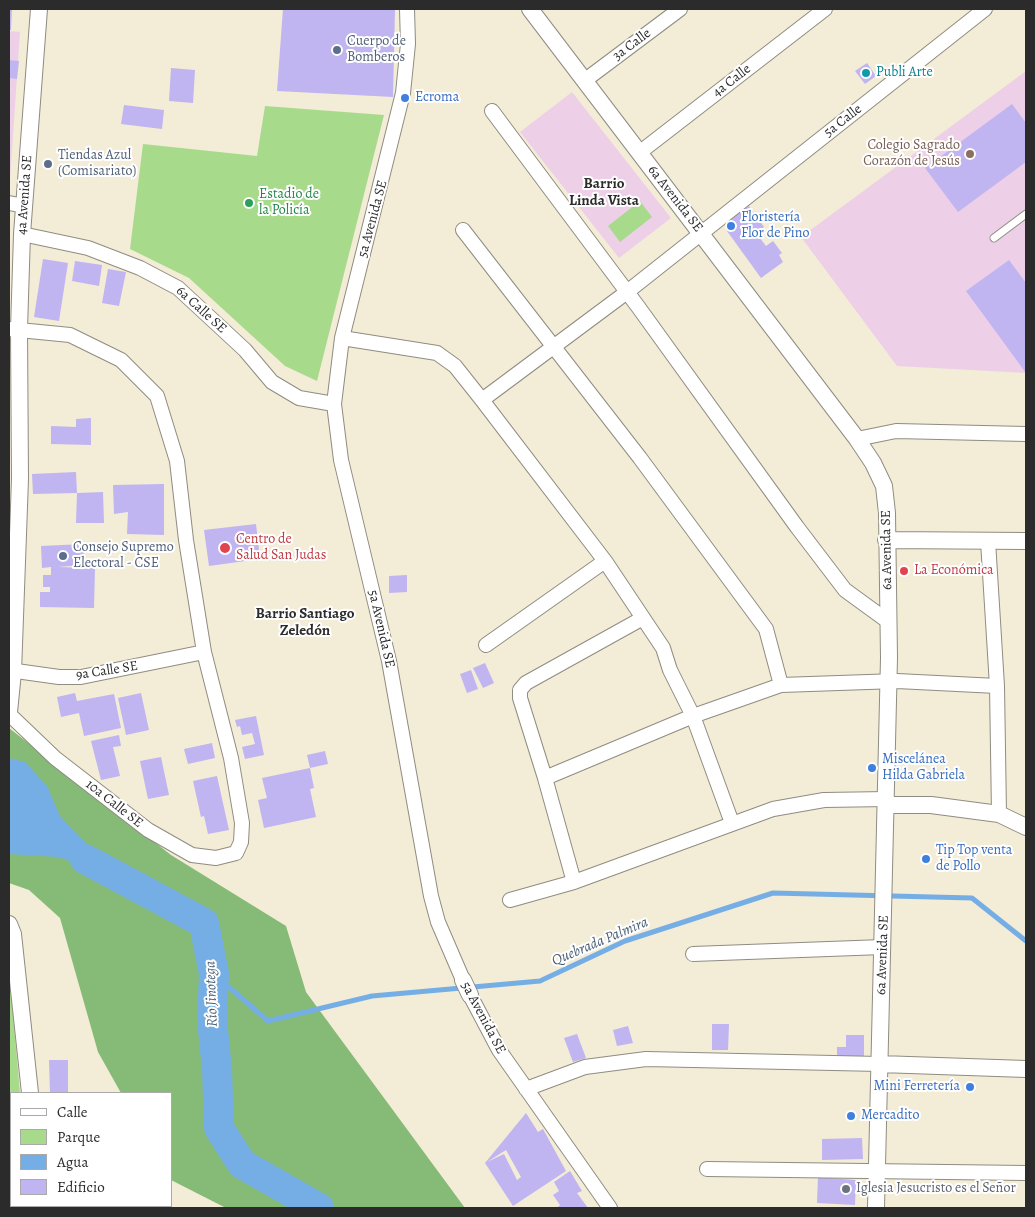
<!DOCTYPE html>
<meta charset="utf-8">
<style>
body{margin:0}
#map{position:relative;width:1035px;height:1217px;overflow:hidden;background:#f3ecd7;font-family:Alegreya,serif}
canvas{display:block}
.frame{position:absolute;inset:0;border:10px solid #2b2b2b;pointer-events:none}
.legend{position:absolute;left:10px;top:1092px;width:162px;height:115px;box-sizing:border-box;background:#fff;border:1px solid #aaa;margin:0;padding:6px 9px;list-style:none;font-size:15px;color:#2b2b2b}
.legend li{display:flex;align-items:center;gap:10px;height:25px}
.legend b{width:25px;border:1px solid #aaa}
</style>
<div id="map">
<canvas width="1035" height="1217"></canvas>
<div class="frame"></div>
<ul class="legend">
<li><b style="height:6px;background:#fff"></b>Calle</li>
<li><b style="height:14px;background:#a7db8b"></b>Parque</li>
<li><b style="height:14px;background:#75aee5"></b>Agua</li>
<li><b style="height:14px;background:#c0b4f1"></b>Edificio</li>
</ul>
</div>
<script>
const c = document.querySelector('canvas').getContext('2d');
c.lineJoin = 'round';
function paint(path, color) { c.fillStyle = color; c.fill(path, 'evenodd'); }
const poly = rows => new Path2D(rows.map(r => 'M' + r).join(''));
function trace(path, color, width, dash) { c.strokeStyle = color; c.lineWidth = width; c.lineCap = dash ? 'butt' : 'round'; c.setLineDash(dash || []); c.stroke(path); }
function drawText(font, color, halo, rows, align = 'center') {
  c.font = font + ' Alegreya,serif'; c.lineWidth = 4; c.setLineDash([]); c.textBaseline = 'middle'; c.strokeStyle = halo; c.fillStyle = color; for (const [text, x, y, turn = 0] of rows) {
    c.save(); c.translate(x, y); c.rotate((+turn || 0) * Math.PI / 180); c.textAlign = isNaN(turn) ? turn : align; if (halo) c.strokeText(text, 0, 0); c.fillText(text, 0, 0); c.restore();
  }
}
paint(poly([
 [9,31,20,32,9,195],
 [1026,71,1026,373,897,366,801,237],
 [572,92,671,218,619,258,520,132]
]), '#edd0e8');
paint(poly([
 [265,106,384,115,317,381,285,366,189,278,130,249,143,144,257,156],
 [640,201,652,217,620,242,608,226],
 [9,969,20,1093,11,1093,11,1173,9,1173]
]), '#a7db8b');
paint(poly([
 [9,728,171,855,286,926,306,992,465,1208,226,1208,171,1180,171,1093,121,1093,98,1052,60,918,29,890,9,883]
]), '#85bb77');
paint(poly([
 [9,758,25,762,47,786,60,816,120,879,58,857,9,854]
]), '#75aee5');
trace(poly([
 [214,974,268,1021,372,996,540,981,625,941,773,893,972,898,1026,941]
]), '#75aee5', 5);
trace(poly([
 [85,859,204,923,214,974,212,1020,217,1070,219,1128,242,1164,319,1208]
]), '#75aee5', 30);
paint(poly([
 [9,9,12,9,11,30,9,30],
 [283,9,395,9,393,97,277,91],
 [9,60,19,61,17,79,9,78],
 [867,63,876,76,865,84,855,71],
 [171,68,195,70,193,103,169,101],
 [1012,104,1026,123,1026,162,958,212,925,168],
 [124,105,164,110,162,129,121,124],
 [749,206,764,227,756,233,766,246,773,241,782,253,779,255,783,262,761,278,727,231,726,226,728,221],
 [43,259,68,263,59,321,34,317],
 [1009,260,1026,283,1026,373,966,291],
 [75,261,102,265,99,286,72,281],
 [108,269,126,272,119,306,102,303],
 [91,418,91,445,51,444,51,426,76,427,76,419],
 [76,472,77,493,33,494,32,474],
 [164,484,164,535,127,534,128,512,114,514,113,485],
 [103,492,104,523,76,523,77,493],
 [256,524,260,559,209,566,204,530],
 [84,544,85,565,57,567,95,568,94,608,40,607,40,592,50,592,50,587,43,587,43,575,51,575,51,567,42,568,41,546],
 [407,575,407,592,389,593,389,576],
 [485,663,494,683,483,688,473,668],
 [471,670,478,689,467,693,460,674],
 [75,693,77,701,114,694,121,728,84,736,79,713,61,717,57,697],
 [141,693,149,730,126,735,118,698],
 [256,716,264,755,245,759,242,747,255,744,252,733,242,735,240,726,237,727,235,720],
 [119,735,121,746,113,747,120,776,101,780,91,741],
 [212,743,215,758,188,764,184,749],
 [325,751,328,764,310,768,307,755],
 [161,757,169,795,148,799,140,761],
 [310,768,314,788,310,789,316,817,264,828,258,800,267,798,262,778],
 [217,776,229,830,208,834,204,816,201,817,193,781],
 [712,1024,729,1024,728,1050,712,1050],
 [628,1026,633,1043,617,1046,613,1030],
 [577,1034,586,1058,573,1062,564,1038],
 [846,1035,864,1035,864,1056,837,1056,837,1047,846,1047],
 [49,1060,68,1060,68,1093,50,1093],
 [526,1113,538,1132,543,1129,566,1171,513,1206,485,1163],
 [506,1150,521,1177,517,1180,504,1154,487,1162],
 [862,1138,863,1159,822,1160,822,1139],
 [570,1171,582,1191,577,1193,588,1208,558,1207,560,1205,553,1195,559,1191,554,1182],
 [818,1177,856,1180,855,1205,817,1203]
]), '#c0b4f1');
const service = poly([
 [994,238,1026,214]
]);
const minor = poly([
 [407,9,408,44,403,93,342,338,334,404,341,460,389,661,431,896,438,922,463,980],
 [584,81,680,9],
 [492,111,639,308,797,527,845,590,889,622],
 [639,153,825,9],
 [9,203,24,206],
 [463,230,640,458,766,629,781,685],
 [22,234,88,248,140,268,178,288,245,350,272,382,299,398,334,404],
 [9,329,70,335,121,360,157,396,177,461,186,540,204,652,231,758,242,823,241,842,236,853,216,858,192,855,148,830,55,758,9,714],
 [342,338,437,353,455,366,482,400,605,561,663,648,670,670,693,716,732,823],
 [482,400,627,292,985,9],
 [857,439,896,431,1026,434],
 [988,541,997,686,999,814],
 [486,645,605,561],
 [9,670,59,677,81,677,204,652],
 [545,778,693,716,781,685,897,681,997,686],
 [574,882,545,778,520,698,520,690,526,683,643,618],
 [510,900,574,882,773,809,824,800,887,799],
 [693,954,883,947],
 [470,995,499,1050,610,1208],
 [526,1089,585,1067,646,1059,880,1064],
 [707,1169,1026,1173]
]);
const tertiary = poly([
 [530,9,857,439,873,463,884,486,887,513,889,658,876,1208],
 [886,540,1026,541],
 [9,712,13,672,20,479,19,329,22,234,39,9],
 [887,805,931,805,999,814,1026,827],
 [9,924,13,934,30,1093],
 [463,980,470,995],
 [880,1064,1026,1069],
 [9,1188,11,1187],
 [66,1206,68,1208]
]);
trace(service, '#8f8c81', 9);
trace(minor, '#8f8c81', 16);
trace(tertiary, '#8f8c81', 18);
trace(service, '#fff', 7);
trace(minor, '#fff', 14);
trace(tertiary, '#fff', 16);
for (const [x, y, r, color] of [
 [337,50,5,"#5c6f8a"],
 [866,73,5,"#0f9aa8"],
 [405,98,5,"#3f7fe0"],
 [970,154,5,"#8d6e63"],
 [48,164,5,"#5c6f8a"],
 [249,203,5,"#2e9e5b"],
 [731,226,5,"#3f7fe0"],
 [225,548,6,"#e0444e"],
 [63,556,5,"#5c6f8a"],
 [904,571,5,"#e0444e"],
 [872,768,5,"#3f7fe0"],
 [926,859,5,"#3f7fe0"],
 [970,1087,5,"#3f7fe0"],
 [851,1116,5,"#3f7fe0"],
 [846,1189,5,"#6b7280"]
]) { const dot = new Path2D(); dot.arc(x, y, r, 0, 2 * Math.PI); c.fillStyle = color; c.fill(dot); trace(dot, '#fff', 2); }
drawText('14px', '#4e5e75', '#fff', [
 ["Cuerpo de",347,42],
 ["Bomberos",347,58],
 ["Tiendas Azul",58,156],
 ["(Comisariato)",58,172],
 ["Consejo Supremo",73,548],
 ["Electoral - CSE",73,564]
], 'left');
drawText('14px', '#2b2b2b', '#fff', [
 ["3a Calle",632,45,-37],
 ["4a Calle",732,81,-38],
 ["5a Calle",843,121,-38],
 ["4a Avenida SE",25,195,-86],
 ["6a Avenida SE",675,199,52],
 ["5a Avenida SE",373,219,-75],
 ["6a Calle SE",201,310,42],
 ["6a Avenida SE",887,550,-91],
 ["5a Avenida SE",381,629,77],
 ["9a Calle SE",107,671,-9],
 ["10a Calle SE",114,804,38],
 ["6a Avenida SE",883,955,-88],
 ["5a Avenida SE",483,1018,62]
]);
drawText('14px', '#0d838f', '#fff', [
 ["Publi Arte",876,73]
], 'left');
drawText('14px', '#366cbe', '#fff', [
 ["Ecroma",415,98],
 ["Floristería",741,218],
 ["Flor de Pino",741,234],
 ["Miscelánea",882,760],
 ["Hilda Gabriela",882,776],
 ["Tip Top venta",936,851],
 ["de Pollo",936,867],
 ["Mini Ferretería",960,1087,"right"],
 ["Mercadito",861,1116]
], 'left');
drawText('14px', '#785e54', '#fff', [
 ["Colegio Sagrado",960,146],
 ["Corazón de Jesús",960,162]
], 'right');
drawText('14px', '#27864d', '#fff', [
 ["Estadio de",259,195],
 ["la Policía",259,211]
], 'left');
drawText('14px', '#be3a42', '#fff', [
 ["Centro de",236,540],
 ["Salud San Judas",236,556],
 ["La Económica",914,571]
], 'left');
drawText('14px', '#5b616d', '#fff', [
 ["Iglesia Jesucristo es el Señor",856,1189]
], 'left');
drawText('bold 15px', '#2b2b2b', '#fff', [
 ["Barrio",604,184],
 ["Linda Vista",604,201],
 ["Barrio Santiago",305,614],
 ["Zeledón",305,631]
]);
drawText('italic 15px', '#495f75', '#fff', [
 ["Quebrada Palmira",600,942,-23],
 ["Río Jinotega",212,994,-92]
]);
</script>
